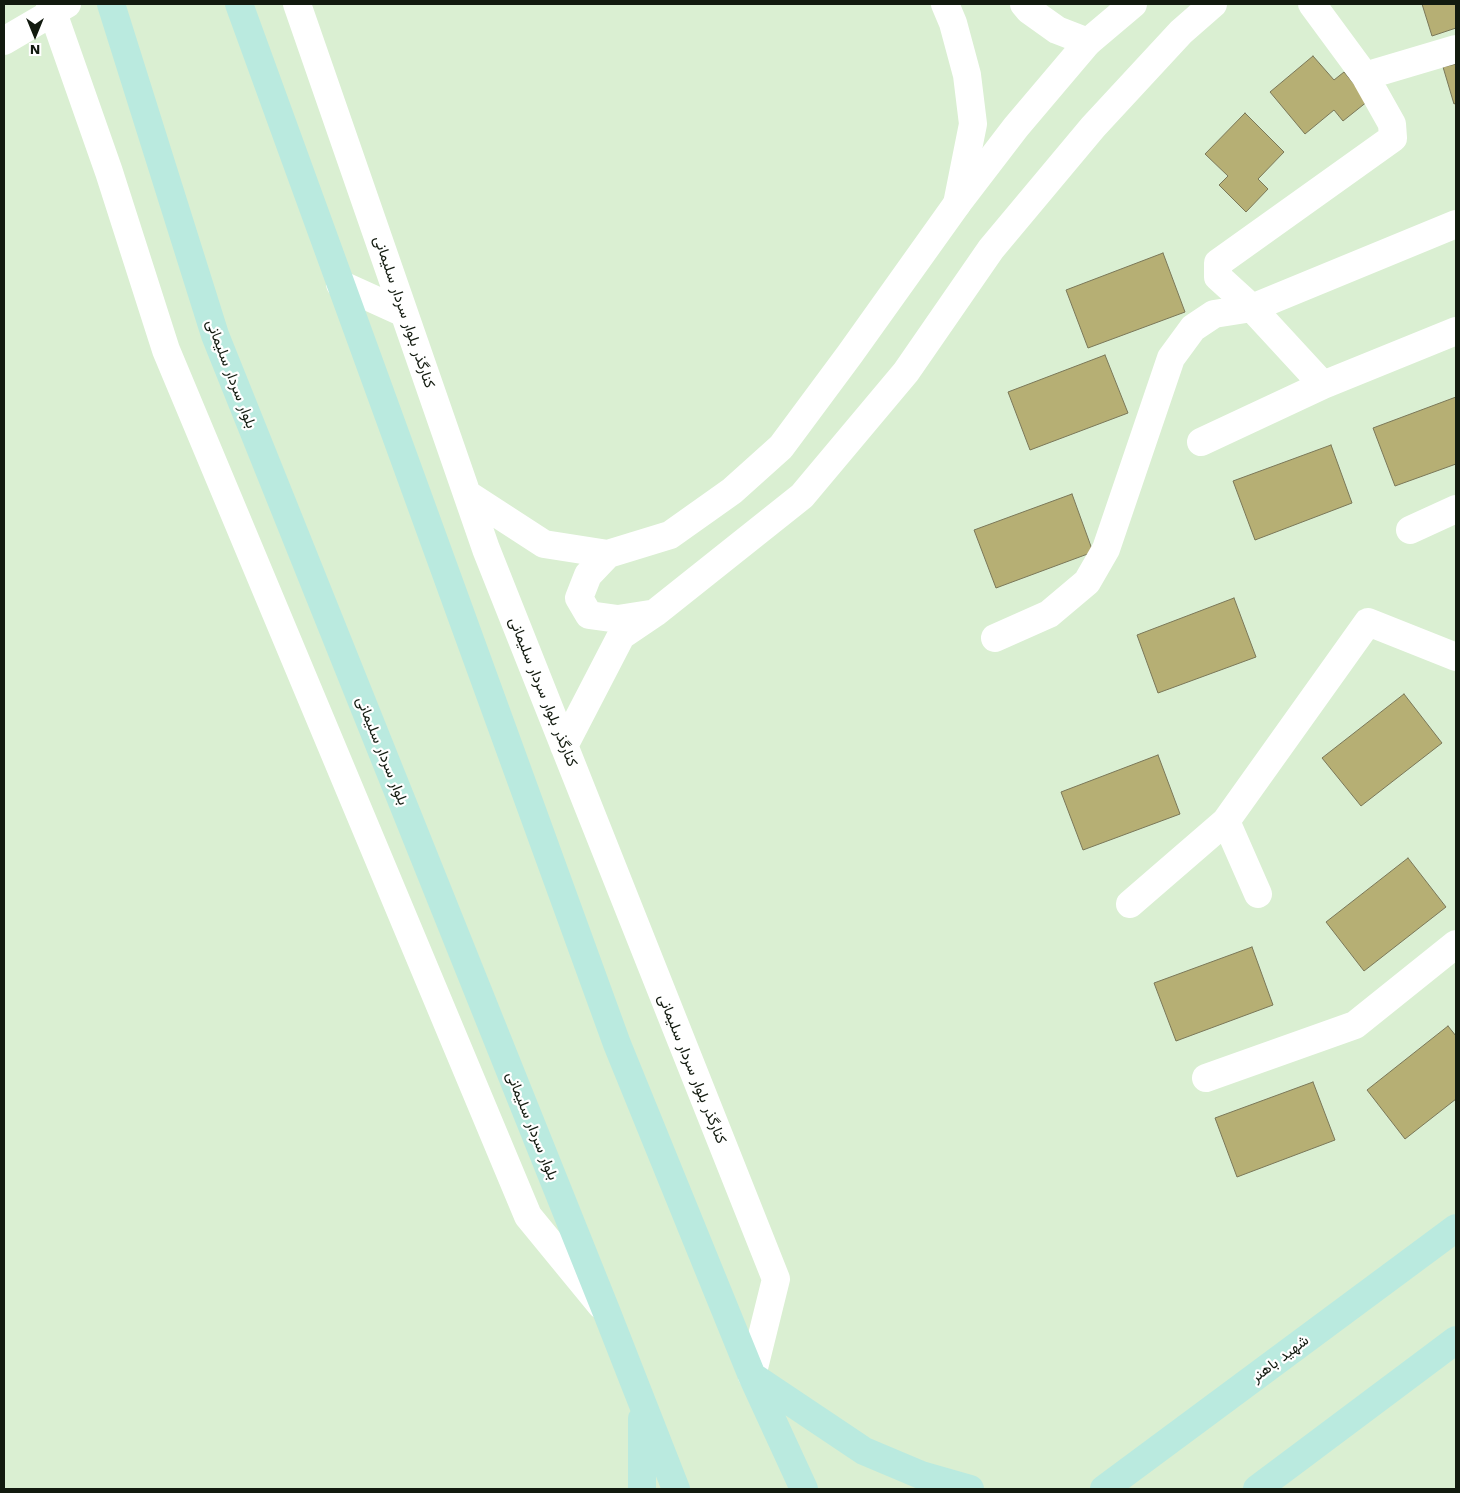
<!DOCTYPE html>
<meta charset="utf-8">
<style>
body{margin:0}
#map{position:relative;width:1460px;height:1493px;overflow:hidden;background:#daefd2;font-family:"Work Sans",sans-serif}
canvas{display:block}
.frame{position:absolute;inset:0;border:5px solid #121a0f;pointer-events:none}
.north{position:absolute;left:10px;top:10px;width:50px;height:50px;-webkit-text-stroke:4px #fff;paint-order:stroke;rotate:180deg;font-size:14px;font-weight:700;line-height:20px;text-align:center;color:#121a0f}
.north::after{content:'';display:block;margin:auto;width:18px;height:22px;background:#121a0f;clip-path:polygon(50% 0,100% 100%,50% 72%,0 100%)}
</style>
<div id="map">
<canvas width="1460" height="1493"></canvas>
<div class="frame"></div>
<div class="north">N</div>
</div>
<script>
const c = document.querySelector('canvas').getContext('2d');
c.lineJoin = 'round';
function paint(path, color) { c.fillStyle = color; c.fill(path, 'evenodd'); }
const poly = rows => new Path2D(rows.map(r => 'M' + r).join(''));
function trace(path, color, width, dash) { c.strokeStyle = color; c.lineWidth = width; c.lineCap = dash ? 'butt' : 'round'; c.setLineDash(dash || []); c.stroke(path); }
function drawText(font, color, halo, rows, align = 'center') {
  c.font = font + ' "Work Sans",Vazirmatn,sans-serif'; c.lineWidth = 4.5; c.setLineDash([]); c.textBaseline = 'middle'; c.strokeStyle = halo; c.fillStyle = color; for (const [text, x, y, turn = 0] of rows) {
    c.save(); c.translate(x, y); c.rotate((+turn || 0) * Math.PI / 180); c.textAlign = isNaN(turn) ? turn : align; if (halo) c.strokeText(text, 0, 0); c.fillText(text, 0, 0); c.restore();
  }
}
const building = poly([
 [1422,4,1456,4,1456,28,1432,36,1422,4],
 [1313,56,1334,80,1344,72,1368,101,1343,121,1334,110,1305,134,1270,92,1313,56],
 [1456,64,1456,103,1454,104,1443,67,1456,64],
 [1245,113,1284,152,1258,179,1268,189,1246,212,1219,185,1228,176,1205,154,1245,113],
 [1163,253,1185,312,1088,348,1066,290,1163,253],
 [1105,355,1128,413,1030,450,1008,392,1105,355],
 [1456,397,1456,464,1395,486,1373,428,1456,397],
 [1331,445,1352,503,1255,540,1233,481,1331,445],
 [1072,494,1093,552,996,588,974,530,1072,494],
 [1234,598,1256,657,1158,693,1137,635,1234,598],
 [1404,694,1442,743,1361,806,1322,758,1404,694],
 [1158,755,1180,814,1083,850,1061,792,1158,755],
 [1408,858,1446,907,1364,971,1326,922,1408,858],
 [1252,947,1273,1005,1176,1041,1154,983,1252,947],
 [1448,1026,1456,1036,1456,1099,1405,1139,1367,1090,1448,1026],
 [1313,1082,1335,1140,1237,1177,1215,1118,1313,1082]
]);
paint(building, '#b6af74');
trace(building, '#7a7758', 1);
trace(poly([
 [945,4,953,23,967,75,973,124,957,204],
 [1024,4,1029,10,1057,30,1088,42],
 [1312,4,1365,76,1392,124,1393,138,1218,263,1218,277,1252,308,1323,385],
 [1365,76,1456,49],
 [1201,442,1323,385,1456,331],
 [1410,530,1456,509],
 [995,638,1049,614,1087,582,1106,549,1171,358,1193,328,1214,314,1252,308,1456,224],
 [1258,894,1226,821,1368,622,1456,657],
 [1130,904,1226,821],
 [1206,1078,1355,1025,1456,944]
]), '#fff', 28);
trace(poly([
 [50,4,109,172,166,350,528,1216,601,1305],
 [297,4,486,549,776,1279,752,1376],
 [4,41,67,4],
 [340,284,404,313],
 [467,494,544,544,608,554,670,535,732,491,781,447,850,354,957,204,1016,127,1088,42,1133,4],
 [608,554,588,575,579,598,589,615,618,619,650,614],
 [564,746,621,636,655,613,802,496,906,372,991,249,1093,127,1181,32,1213,4]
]), '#fff', 28);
trace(poly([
 [111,4,215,335,607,1313,676,1489],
 [239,4,617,1044,752,1376,804,1489],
 [752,1376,864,1451,921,1475,970,1489],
 [642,1489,642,1419],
 [1104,1489,1456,1228],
 [1257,1489,1456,1340]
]), '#baeadf', 28);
drawText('15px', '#121a0f', '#fff', [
 ["کنارگذر بلوار سردار سلیمانی",404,312,71],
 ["بلوار سردار سلیمانی",231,374,69],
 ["کنارگذر بلوار سردار سلیمانی",543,692,68],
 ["بلوار سردار سلیمانی",382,751,68],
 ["کنارگذر بلوار سردار سلیمانی",692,1069,68],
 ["بلوار سردار سلیمانی",532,1126,68],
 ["شهید باهنر",1280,1359,-37]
]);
</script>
